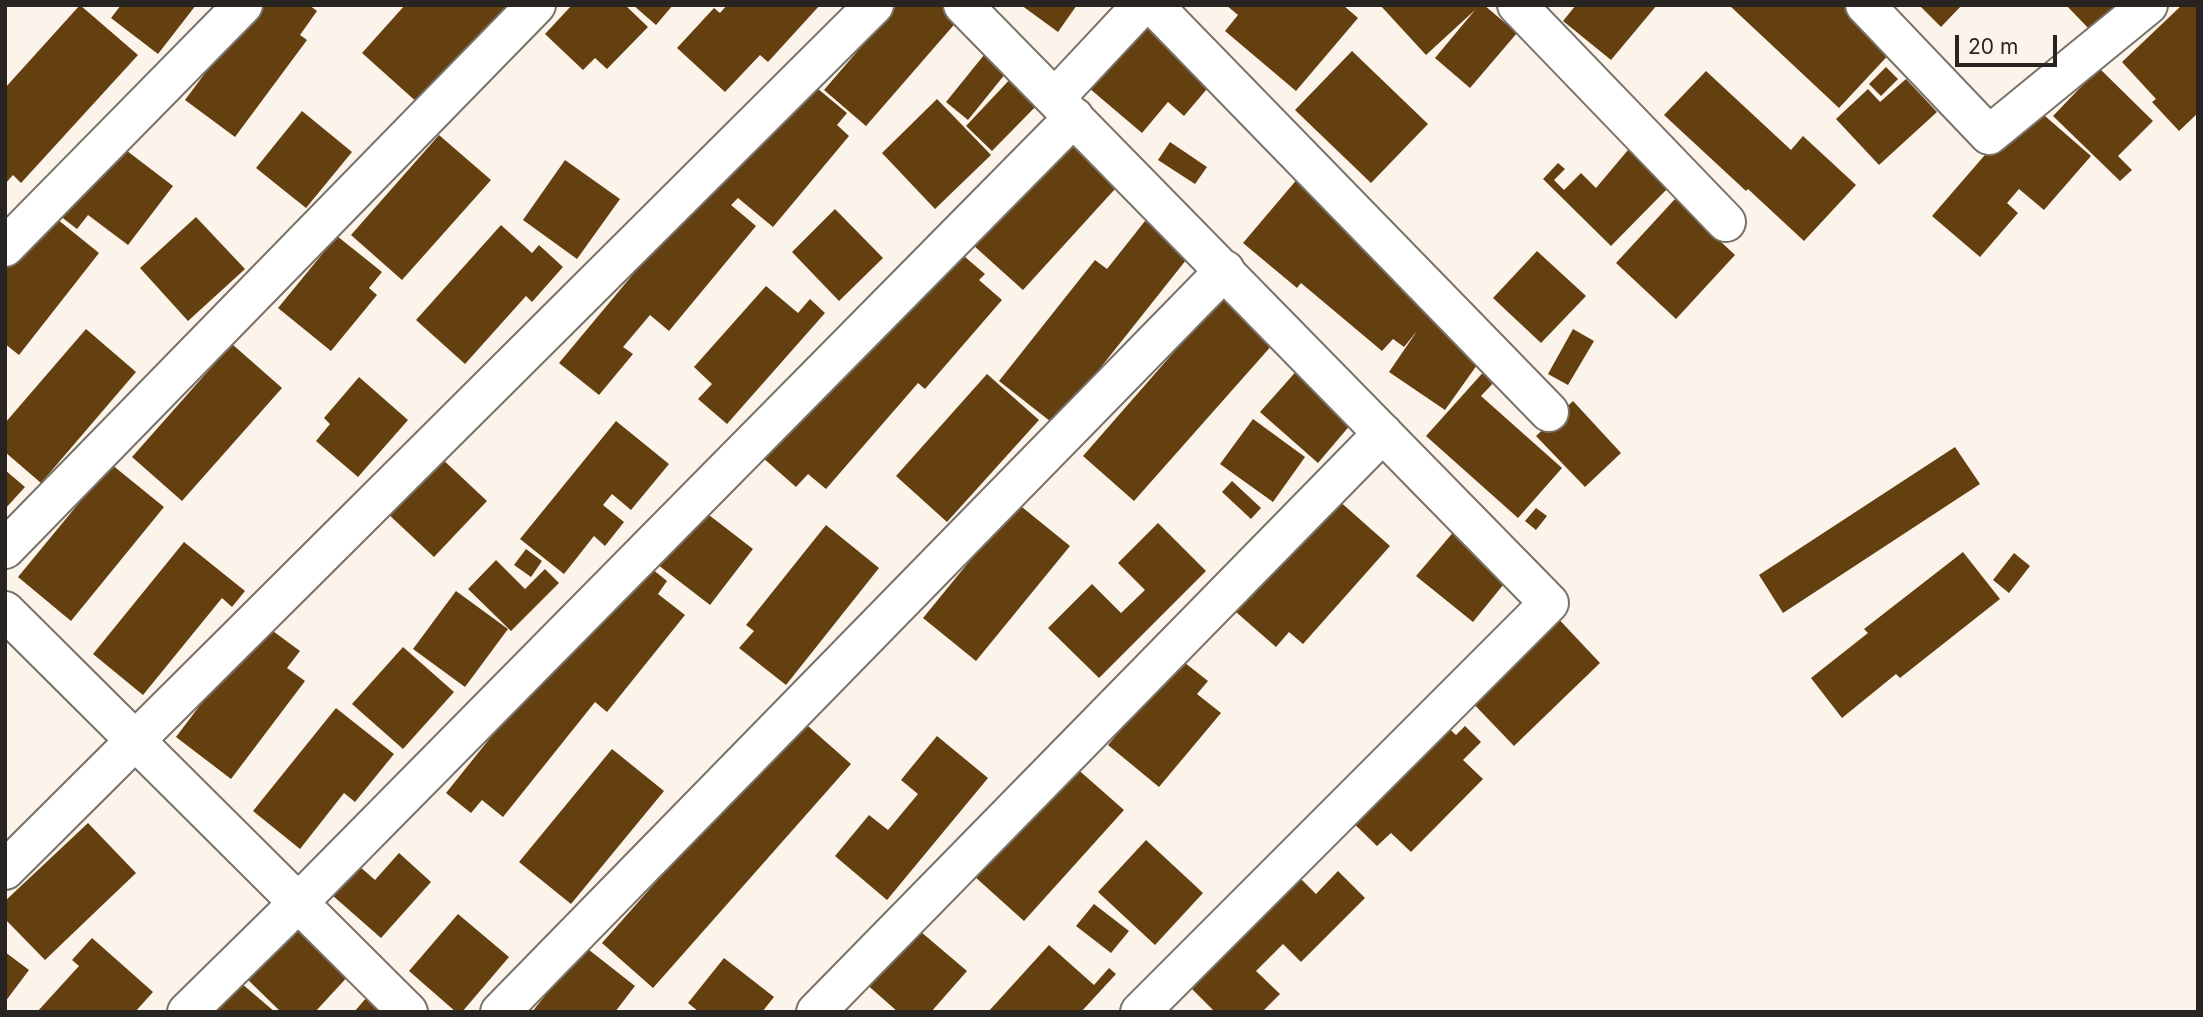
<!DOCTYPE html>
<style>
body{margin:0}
#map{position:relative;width:2203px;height:1017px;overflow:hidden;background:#fcf3ea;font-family:Inter,sans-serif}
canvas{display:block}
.frame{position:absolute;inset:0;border:7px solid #282421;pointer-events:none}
.scale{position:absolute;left:1955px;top:35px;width:102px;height:32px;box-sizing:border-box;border:4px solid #282421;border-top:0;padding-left:9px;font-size:21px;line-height:24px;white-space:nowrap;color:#282421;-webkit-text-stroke:5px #fcf3ea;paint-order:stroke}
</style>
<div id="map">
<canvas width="2203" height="1017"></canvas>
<div class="frame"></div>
<div class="scale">20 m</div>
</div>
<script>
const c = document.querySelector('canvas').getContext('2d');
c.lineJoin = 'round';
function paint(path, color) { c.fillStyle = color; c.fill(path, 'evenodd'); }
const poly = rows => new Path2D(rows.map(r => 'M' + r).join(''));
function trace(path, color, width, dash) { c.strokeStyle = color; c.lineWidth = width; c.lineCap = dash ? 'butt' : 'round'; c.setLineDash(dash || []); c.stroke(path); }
paint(poly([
 [80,5,138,55,21,183,13,175,5,184,5,88],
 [121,5,196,5,158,54,111,18],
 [256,5,309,5,317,11,300,35,307,40,235,137,185,100],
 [405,5,507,5,419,104,362,53],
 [572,5,625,5,648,27,607,69,595,58,583,70,545,34],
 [633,5,673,5,656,25],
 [727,5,820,5,768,62,760,55,725,92,677,48,714,8,720,13],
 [897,5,942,5,959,19,866,126,824,90],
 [1021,5,1077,5,1058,32],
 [1226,5,1343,5,1358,18,1296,91,1225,31,1238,15],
 [1380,5,1484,5,1517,33,1470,88,1435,58,1475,10,1426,55],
 [1576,5,1657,5,1611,60,1563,21],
 [1729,5,1847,5,1894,49,1839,108],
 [1919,5,1962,5,1941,27],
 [2066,5,2119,5,2092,32],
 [2182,5,2198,5,2198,113,2179,131,2152,102,2156,99,2122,62],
 [1148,19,1217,77,1184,116,1168,102,1142,133,1089,88],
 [988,50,1010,68,968,120,946,102],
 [1352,51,1428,124,1371,183,1295,110],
 [1886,67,1898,79,1881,96,1869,84],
 [2099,68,2153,121,2118,156,2132,170,2120,181,2053,116],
 [1706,71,1791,150,1803,136,1856,185,1804,241,1748,189,1746,191,1664,115],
 [800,74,847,113,837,125,849,136,773,227,738,198,731,205,756,226,669,331,650,315,623,347,633,354,599,395,559,363],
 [1014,75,1041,101,992,151,966,126],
 [1906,79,1937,112,1879,165,1836,119,1868,89,1880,102],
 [937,99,991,155,935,209,882,153],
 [2030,103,2091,156,2044,210,2019,189,2007,203,2018,213,1980,257,1932,216],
 [302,111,352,152,306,208,256,168],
 [1075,132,1125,178,1023,290,973,245],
 [439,135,491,180,402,280,351,235],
 [114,141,173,186,128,245,88,215,77,229,55,212],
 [1170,142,1207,167,1195,184,1158,160],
 [1628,150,1668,188,1611,246,1543,179,1558,163,1565,169,1554,180,1564,190,1581,173,1596,188],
 [565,160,620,199,577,259,523,220],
 [1299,177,1482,358,1445,410,1389,372,1417,331,1404,347,1393,339,1382,351,1301,283,1297,288,1243,243],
 [1675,199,1735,255,1676,319,1616,263],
 [835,209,883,258,839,301,792,252],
 [47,211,99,253,19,355,5,344,5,264],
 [196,217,245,269,188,321,140,268],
 [1145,221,1190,255,1055,425,999,381,1095,260,1107,269],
 [501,225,532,253,539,245,563,267,532,302,526,296,465,364,416,320],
 [337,236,382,272,369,288,377,295,331,351,278,308],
 [958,251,985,274,979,280,1002,300,925,389,918,383,826,489,808,474,796,487,762,457,865,338,876,346],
 [1537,251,1586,296,1541,343,1493,298],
 [766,286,798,313,810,299,825,313,727,424,698,399,712,384,694,367],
 [1229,289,1281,335,1134,501,1083,456],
 [86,329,136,372,41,483,5,452,5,423],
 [1573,329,1594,341,1568,385,1548,374],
 [232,344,282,388,182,501,132,457],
 [1300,367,1357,417,1318,463,1260,412],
 [1487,368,1498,378,1481,396,1562,468,1518,518,1426,436],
 [987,374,1039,420,947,522,896,476],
 [359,377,408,420,358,477,316,441,330,424,324,418],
 [1573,401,1621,453,1585,487,1536,436],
 [1253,419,1305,457,1273,502,1220,464],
 [616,421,669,464,631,510,612,494,603,505,624,522,605,546,594,536,564,574,520,539],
 [1955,447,1980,484,1783,613,1759,575],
 [439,456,487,501,434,557,386,512],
 [111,464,164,507,71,621,18,577],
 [5,470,25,487,5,509],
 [1232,481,1261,508,1251,519,1222,492],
 [1337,499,1390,546,1303,644,1289,632,1276,647,1236,612],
 [1017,503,1070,546,976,661,923,618],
 [696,505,753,549,710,605,653,561],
 [1536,508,1547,516,1536,530,1525,521],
 [1158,523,1206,571,1099,678,1048,628,1092,584,1121,613,1145,590,1118,563],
 [826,525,879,568,786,685,739,648,754,631,746,625],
 [1456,529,1512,574,1473,622,1416,576],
 [184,542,245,591,232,607,222,598,143,695,93,654],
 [526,549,542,561,531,577,514,565],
 [1963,552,2000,599,1900,678,1896,674,1842,718,1811,678,1868,633,1864,629],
 [2014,553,2030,566,2009,593,1993,580],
 [636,556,667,581,658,594,685,615,607,712,595,702,503,817,482,800,471,813,446,793],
 [496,560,525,589,545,569,559,583,511,631,468,589],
 [456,591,508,629,465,687,413,649],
 [1553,613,1600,663,1514,746,1466,696],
 [262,623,300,651,287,668,305,681,231,779,176,737],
 [403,647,454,692,403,749,352,704],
 [1180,659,1208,681,1197,694,1221,713,1159,787,1108,745],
 [336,708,394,754,355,802,344,793,300,849,253,811],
 [800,719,851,764,653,988,602,943],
 [1439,719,1456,735,1465,726,1481,742,1463,760,1483,779,1411,852,1391,833,1377,846,1345,815],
 [937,736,988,778,887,900,835,856,869,815,888,830,918,794,901,780],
 [612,749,664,791,571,904,519,862],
 [1074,766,1124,810,1024,921,974,876],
 [88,823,136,873,45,960,5,919,5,901],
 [1146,840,1203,893,1155,945,1098,892],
 [399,853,431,882,381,938,332,895,358,865,375,880],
 [1292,870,1316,894,1338,871,1365,898,1301,962,1283,944,1256,971,1280,994,1262,1012,1215,1012,1183,980],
 [1094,904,1129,931,1111,953,1076,926],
 [458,914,509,957,462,1012,456,1012,409,971],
 [295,921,351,973,315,1012,281,1012,243,975],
 [914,926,967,971,931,1012,898,1012,864,982],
 [92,938,153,992,135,1012,37,1012,79,966,72,960],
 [1049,945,1094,985,1109,968,1116,974,1081,1012,988,1012],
 [584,946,635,986,615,1012,532,1012],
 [5,952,29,970,5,1002],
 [724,958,774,997,762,1012,699,1012,688,1003],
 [235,978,275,1012,206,1012],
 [367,997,384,1012,354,1012]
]), '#644011');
const minor = poly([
 [963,5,1549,603,1140,1012],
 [1153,5,1549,412],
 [1517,5,1726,222],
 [1865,5,1989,135,2148,5],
 [1055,98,1142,5],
 [5,247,243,5],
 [5,549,536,5],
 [5,611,408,1012],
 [5,870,874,5],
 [187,1012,298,903,1074,117],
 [500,1012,1225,270],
 [816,1012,1383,433]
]);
trace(minor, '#797269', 42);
trace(minor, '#fff', 38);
</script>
